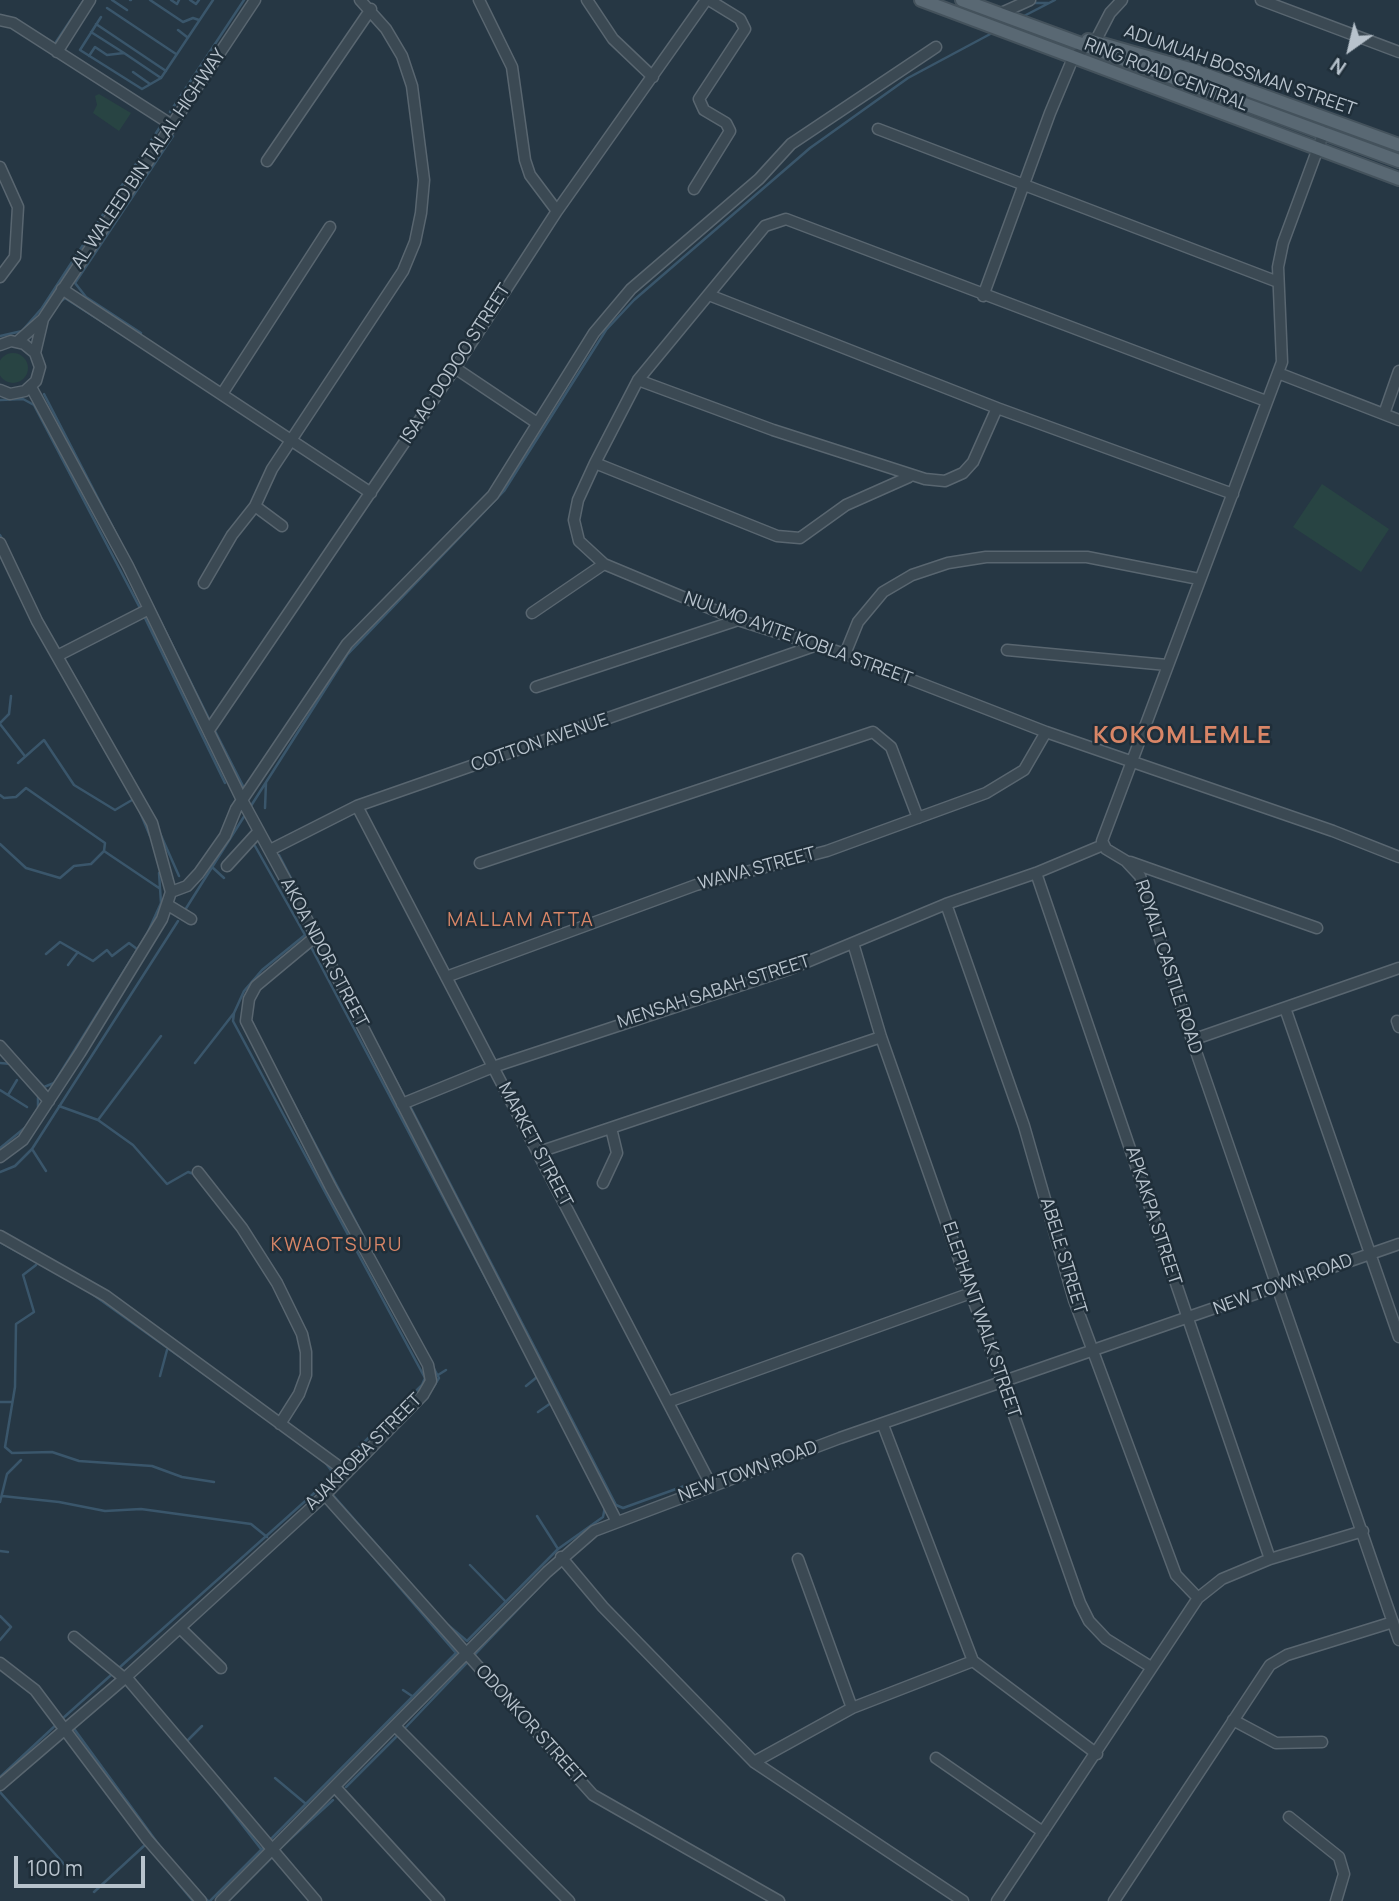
<!DOCTYPE html>
<style>
body{margin:0}
#map{position:relative;width:1399px;height:1901px;overflow:hidden;background:#263744;font-family:Manrope,sans-serif}
canvas{display:block}
.north{position:absolute;left:1315px;top:14px;width:70px;height:70px;-webkit-text-stroke:5px #1f2e39;paint-order:stroke;rotate:214deg;font-size:19px;font-weight:700;line-height:28px;text-align:center;color:#b8c3cd}
.north::after{content:'';display:block;margin:auto;width:24px;height:32px;background:#b8c3cd;clip-path:polygon(50% 0,100% 100%,50% 72%,0 100%)}
.scale{position:absolute;left:14px;top:1856px;width:131px;height:32px;box-sizing:border-box;border:4px solid #b8c3cd;border-top:0;padding-left:9px;font-size:21px;line-height:24px;white-space:nowrap;color:#b8c3cd;-webkit-text-stroke:5px #1f2e39;paint-order:stroke}
</style>
<div id="map">
<canvas width="1399" height="1901"></canvas>
<div class="north">N</div>
<div class="scale">100 m</div>
</div>
<script>
const c = document.querySelector('canvas').getContext('2d');
c.lineJoin = 'round';
function paint(path, color) { c.fillStyle = color; c.fill(path, 'evenodd'); }
const poly = rows => new Path2D(rows.map(r => 'M' + r).join(''));
function trace(path, color, width, dash) { c.strokeStyle = color; c.lineWidth = width; c.lineCap = dash ? 'butt' : 'round'; c.setLineDash(dash || []); c.stroke(path); }
function drawText(font, color, halo, rows, align = 'center') {
  c.font = font + ' Manrope,sans-serif'; c.lineWidth = 5; c.setLineDash([]); c.textBaseline = 'middle'; c.strokeStyle = halo; c.fillStyle = color; for (const [text, x, y, turn = 0] of rows) {
    c.save(); c.translate(x, y); c.rotate((+turn || 0) * Math.PI / 180); c.textAlign = isNaN(turn) ? turn : align; if (halo) c.strokeText(text, 0, 0); c.fillText(text, 0, 0); c.restore();
  }
}
paint(poly([
 [99,94,131,113,119,131,93,113,97,105,95,96],
 '-2 368a15 15 0 1 1 30 0a15 15 0 1 1-30 0Z',
 [1322,484,1389,529,1361,572,1293,527]
]), '#284443');
trace(poly([
 [112,0,127,10],
 [130,0,131,0],
 [150,0,183,22,193,18,199,20],
 [171,0,177,4,179,0],
 [190,0,196,4,199,0],
 [1030,3,1048,3],
 [107,8,176,54],
 [101,17,80,50,142,89,161,78,213,0],
 [1022,17,1055,0],
 [96,24,166,71],
 [178,30,187,37],
 [91,32,124,53],
 [56,42,84,0],
 [89,56,95,47,107,55,124,53,161,78],
 [133,72,150,84],
 [170,112,244,0],
 [60,302,65,298,132,341],
 [141,333,86,297,75,283,173,136],
 [0,336,22,331,42,308,160,127],
 [44,394,120,541],
 [0,400,23,399,34,405,141,610],
 [0,535,4,542],
 [136,572,211,723],
 [37,611,49,633],
 [144,616,225,783],
 [63,657,86,697],
 [0,723,9,714,11,696],
 [0,724,24,755],
 [214,729,244,788],
 [95,733,134,800],
 [18,763,44,740,74,785,115,810,132,800],
 [0,795,4,798,16,797,26,788,105,843,104,851],
 [265,808,266,783],
 [249,809,347,655,504,491,606,330,634,300,810,148,908,78,994,32],
 [140,812,150,836],
 [159,831,179,876],
 [0,844,26,868,60,878,74,866,91,864,104,851],
 [104,851,159,888],
 [279,855,308,911],
 [212,867,224,878],
 [185,910,245,815],
 [305,952,311,947,531,1364],
 [46,954,60,942,93,961,107,950,112,956,129,943,137,949],
 [68,965,78,952],
 [234,1013,233,1021,425,1378,422,1385,345,1461],
 [372,1035,403,1094],
 [0,1063,11,1064],
 [195,1063,234,1013,244,991,262,970,305,935,255,846],
 [35,1078,44,1087,54,1083,147,934,161,903,159,873],
 [283,1083,376,1260],
 [0,1090,27,1107],
 [8,1095,17,1080],
 [59,1106,98,1120,133,1145,167,1184,188,1172,197,1175],
 [410,1106,616,1505,623,1508,701,1480],
 [38,1109,38,1095],
 [98,1120,161,1036],
 [0,1148,27,1126],
 [32,1149,46,1171],
 [0,1172,15,1166,32,1149,178,921],
 [0,1242,79,1286],
 [36,1265,23,1275,34,1312,16,1324,15,1387,5,1447,12,1453,52,1452,79,1461,152,1466,182,1477,214,1482],
 [271,1265,278,1277],
 [88,1291,211,1379],
 [113,1296,178,1343],
 [535,1373,542,1386],
 [438,1375,446,1370],
 [160,1376,167,1350],
 [526,1386,537,1377],
 [430,1392,439,1378,432,1365],
 [233,1395,273,1424],
 [0,1402,12,1402],
 [538,1412,551,1403],
 [332,1494,411,1584],
 [2,1496,59,1502,105,1511,141,1509,251,1524,267,1537],
 [0,1502,7,1474,21,1460],
 [537,1516,558,1549],
 [0,1551,8,1552],
 [470,1565,506,1602],
 [0,1616,11,1627,0,1640],
 [448,1625,467,1641,558,1549,603,1517,605,1507],
 [403,1690,412,1696],
 [144,1691,194,1750],
 [62,1719,331,1478,331,1470,324,1461],
 [72,1726,159,1845],
 [406,1727,542,1584],
 [187,1741,202,1726],
 [0,1777,57,1724],
 [275,1778,306,1804],
 [210,1783,261,1849],
 [346,1787,398,1735],
 [0,1792,72,1873],
 [269,1841,456,1653,364,1546],
 [278,1850,333,1800],
 [153,1853,193,1901],
 [94,1892,146,1844],
 [202,1895,208,1901],
 [210,1901,265,1846],
 [228,1901,274,1855]
]), '#3a566b', 2.5);
const minor = poly([
 [479,0,512,67,525,160,530,175,557,211],
 [587,0,613,39,653,77],
 [1261,0,1399,52],
 [999,14,1030,0],
 [0,20,13,23,172,125],
 [1096,40,1110,13,1122,0],
 [57,52,90,0],
 [878,129,1278,282],
 [1324,132,1283,243,1278,267,1282,362,1102,841,1106,849,1126,861,1140,876,1192,1040,1399,1640],
 [267,161,371,9],
 [0,167,18,207,15,257,0,277],
 [694,189,730,131,726,123,704,110,699,99,745,29,740,19,709,0],
 [62,289,371,493],
 [709,295,997,408,1233,494],
 [983,296,1050,113,1073,58,1087,46],
 [17,342,43,319,255,0],
 [0,345,11,341,24,344,35,353,40,367,36,381,25,391,10,394,0,390],
 [35,353,43,319],
 [455,368,537,423],
 [1278,373,1399,420],
 [638,380,773,430,925,479,945,481,963,473,973,462,997,408],
 [31,387,128,566,242,800,316,936,616,1520],
 [222,394,330,227],
 [1266,401,786,219,765,226,638,380,595,463,578,500,574,520,579,541,604,564,738,620,845,654,1046,732,1333,831,1399,857],
 [1384,414,1399,371],
 [595,463,777,536,800,538,846,505,909,477],
 [282,526,255,506,272,469,403,271,415,242,421,213,424,180,412,86,402,56,386,29,360,0],
 [0,543,37,621,152,823,171,892,162,919,80,1053,23,1140,0,1157],
 [204,583,232,535,255,506],
 [532,613,604,564],
 [1007,650,1167,665],
 [845,654,858,622,883,592,912,575,948,563,986,557,1087,557,1199,579],
 [57,656,149,609],
 [536,687,738,620],
 [209,730,455,368,557,211,706,0],
 [357,806,711,1485],
 [270,850,357,806,814,646],
 [1130,862,1317,928],
 [480,863,873,732,891,747,918,818],
 [227,866,259,831],
 [1036,873,1270,1559],
 [171,892,187,886,199,873,225,836,236,809,347,644,493,495,594,333,631,289,759,179,791,144,936,47],
 [946,904,1024,1126,1074,1300,1176,1575,1198,1598],
 [168,905,191,919],
 [853,943,881,1037,1080,1603,1089,1621,1106,1639,1151,1667],
 [446,977,696,885,827,851,986,793,1024,770,1046,732],
 [1285,1008,1399,1337],
 [1397,1021,1399,1027],
 [1192,1040,1399,968],
 [0,1046,49,1101],
 [402,1104,493,1067,790,969,946,904,1036,873,1103,845],
 [539,1152,881,1037],
 [198,1172,242,1228,277,1283,302,1334,306,1352,306,1375,299,1394,280,1424],
 [603,1183,617,1153,611,1128],
 [0,1236,106,1296,345,1471],
 [668,1402,971,1293],
 [883,1425,973,1661,1097,1754],
 [325,1495,593,1795,779,1901],
 [561,1557,603,1607,754,1762,963,1901],
 [798,1559,852,1708],
 [180,1628,221,1668],
 [74,1637,124,1678],
 [0,1663,35,1690,147,1839,201,1901],
 [126,1677,316,1901],
 [1233,1720,1276,1743,1322,1742],
 [396,1727,569,1901],
 [936,1758,1043,1832],
 [754,1762,852,1708,973,1661],
 [0,1785,126,1677,325,1495,423,1395,431,1381,428,1365,330,1186,246,1021,249,999,256,986,316,936],
 [335,1787,439,1901],
 [1289,1817,1339,1857,1344,1874,1336,1901],
 [221,1901,547,1572,594,1531,840,1438,1399,1244],
 [997,1901,1198,1598,1222,1579,1270,1559,1363,1531],
 [1114,1901,1270,1665,1287,1655,1393,1622]
]);
const major = poly([
 [921,0,1399,179],
 [962,0,1399,161],
 [1088,40,1190,69,1399,145]
]);
trace(minor, '#596670', 13);
trace(major, '#44525c', 16);
trace(minor, '#3b4953', 10);
trace(major, '#596873', 12);
drawText('18px', '#b8c3cd', '#1f2e39', [
 ["ADUMUAH BOSSMAN STREET",1240,71,19],
 ["RING ROAD CENTRAL",1166,75,21],
 ["AL WALEED BIN TALAL HIGHWAY",149,159,-56],
 ["ISAAC DODOO STREET",456,364,-57],
 ["NUUMO AYITE KOBLA STREET",798,639,20],
 ["COTTON AVENUE",540,743,-19],
 ["WAWA STREET",757,869,-15],
 ["AKOA NDOR STREET",324,953,62],
 ["ROYALT CASTLE ROAD",1168,967,72],
 ["MENSAH SABAH STREET",714,992,-18],
 ["MARKET STREET",535,1145,62],
 ["APKAKPA STREET",1153,1216,72],
 ["ABELE STREET",1063,1256,73],
 ["NEW TOWN ROAD",1283,1285,-20],
 ["ELEPHANT WALK STREET",981,1320,71],
 ["AJAKROBA STREET",364,1452,-45],
 ["NEW TOWN ROAD",748,1472,-20],
 ["ODONKOR STREET",530,1725,48]
]);
c.letterSpacing = '2px';
drawText('19px', '#d98667', '#1f2e39', [
 ["MALLAM ATTA",521,921],
 ["KWAOTSURU",337,1246]
]);
c.letterSpacing = '0px';
c.letterSpacing = '2px';
drawText('bold 24px', '#d98667', '#1f2e39', [
 ["KOKOMLEMLE",1183,736]
]);
c.letterSpacing = '0px';
</script>
